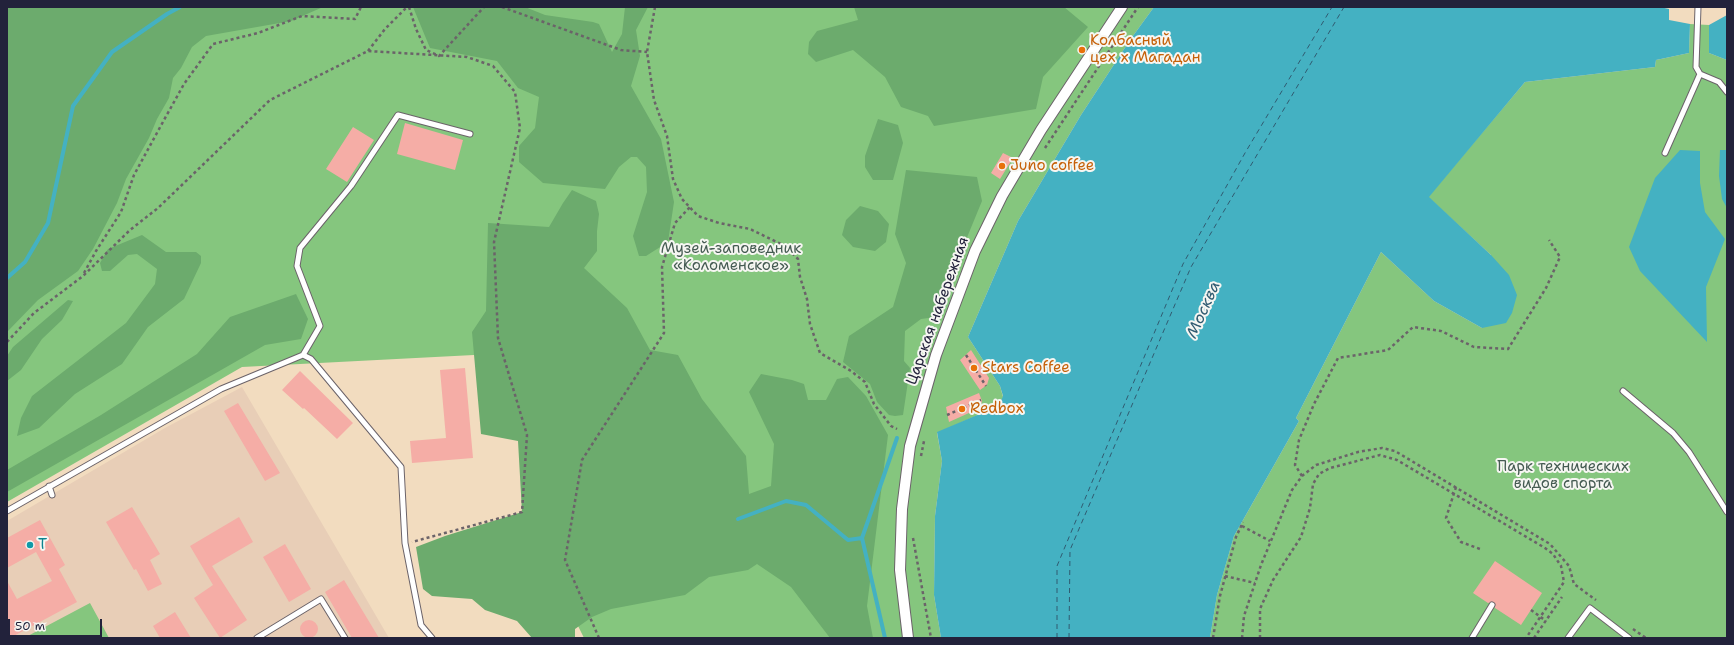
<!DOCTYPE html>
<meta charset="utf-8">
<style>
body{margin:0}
#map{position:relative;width:1734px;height:645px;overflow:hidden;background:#f2dcbf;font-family:"Shantell Sans",sans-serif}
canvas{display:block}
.frame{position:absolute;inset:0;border:8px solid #22223b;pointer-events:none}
.scale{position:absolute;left:8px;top:619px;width:94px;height:18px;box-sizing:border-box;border:2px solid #22223b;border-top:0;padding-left:5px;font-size:12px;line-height:14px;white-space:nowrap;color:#22223b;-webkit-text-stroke:3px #f6f6f2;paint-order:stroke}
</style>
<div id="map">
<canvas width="1734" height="645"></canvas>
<div class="frame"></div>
<div class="scale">50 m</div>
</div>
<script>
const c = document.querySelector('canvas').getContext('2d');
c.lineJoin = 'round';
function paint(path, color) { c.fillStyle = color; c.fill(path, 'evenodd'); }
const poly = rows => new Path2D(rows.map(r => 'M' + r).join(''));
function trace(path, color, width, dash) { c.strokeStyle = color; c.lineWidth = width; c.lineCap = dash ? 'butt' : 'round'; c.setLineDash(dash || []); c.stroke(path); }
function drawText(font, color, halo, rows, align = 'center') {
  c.font = font + ' "Shantell Sans",sans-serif'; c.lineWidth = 4; c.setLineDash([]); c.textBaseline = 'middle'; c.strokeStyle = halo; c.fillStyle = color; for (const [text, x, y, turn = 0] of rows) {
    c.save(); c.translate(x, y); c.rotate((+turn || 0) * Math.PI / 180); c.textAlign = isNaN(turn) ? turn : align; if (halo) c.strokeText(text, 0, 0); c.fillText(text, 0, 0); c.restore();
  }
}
paint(poly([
 [242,387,389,638,7,638,7,521,165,428]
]), '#e8ceb7');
paint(poly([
 [7,7,1154,7,1130,40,1081,115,1018,221,968,337,1000,386,1003,397,1000,403,994,408,937,433,942,461,935,516,934,595,941,638,584,638,530,529,523,400,493,354,242,367,7,502],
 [1690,24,1709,25,1709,53,1727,60,1727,638,1210,638,1217,595,1234,536,1299,421,1296,418,1381,252,1434,301,1482,328,1491,255,1428,197,1525,82,1655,67,1656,60,1689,53],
 [90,603,109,638,24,638]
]), '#85c67e');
paint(poly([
 [7,7,323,7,291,21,206,36,192,47,181,68,173,78,169,98,157,119,149,138,126,179,117,203,93,249,78,271,38,300,7,332],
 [413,7,525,7,545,15,593,22,599,24,612,52,622,34,625,7,648,7,636,30,640,56,631,86,661,139,674,202,668,242,646,256,639,256,633,236,647,192,646,167,637,157,631,157,619,167,605,189,543,183,519,162,519,146,535,128,539,97,518,88,497,61,430,48],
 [854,7,1064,7,1088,27,1043,77,1036,109,934,126,928,116,901,107,885,77,853,50,816,62,808,54,809,42,817,31,858,20],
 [878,119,898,125,903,143,893,180,873,180,865,167,865,156],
 [906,170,977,177,982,201,961,252,951,291,936,317,921,319,905,331,904,361,910,368,903,415,895,416,889,415,877,402,870,384,843,362,849,336,893,307,906,263,895,234],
 [572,190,596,201,599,214,597,231,597,251,584,268,627,308,650,350,678,355,702,399,746,456,749,494,771,486,774,444,749,392,761,374,792,380,804,384,808,400,826,400,837,379,848,377,866,396,888,435,867,606,873,638,830,638,791,587,757,564,748,570,709,577,685,595,611,609,592,617,575,629,575,638,532,638,517,621,485,610,472,599,432,596,423,589,416,547,445,536,522,512,518,441,481,434,472,332,486,311,488,223,549,227,563,203],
 [860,206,878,211,889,224,886,242,875,251,853,247,842,235,846,220],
 [142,235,166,252,196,252,201,256,201,263,184,299,148,327,122,364,75,394,39,428,17,436,21,418,32,396,126,323,155,284,157,269,137,254,128,255,110,271,102,271,100,263,108,249],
 [296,294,308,319,301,339,265,345,7,492,7,470,101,415,197,354,230,317],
 [68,300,73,301,62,320,42,339,21,370,7,381,7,356,13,347]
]), '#6cab6d');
paint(poly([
 [1154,7,1660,7,1669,9,1669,20,1690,24,1689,53,1656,60,1655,67,1525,82,1429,197,1491,255,1509,275,1517,295,1512,313,1506,323,1482,328,1434,301,1381,252,1296,418,1299,421,1234,536,1217,595,1210,638,941,638,934,595,935,516,942,461,937,432,994,408,1000,403,1003,396,1000,386,968,337,1018,221,1081,115,1130,40],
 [1727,15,1727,60,1709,53,1709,25],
 [1680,150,1700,151,1700,183,1705,212,1725,239,1706,287,1707,342,1640,271,1629,247,1655,178],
 [1720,150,1727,150,1727,208,1722,199,1719,176]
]), '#44b1c2');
trace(poly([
 [7,278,25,262,48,223,73,106,112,52,167,14,180,7],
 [738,519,786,501,806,505,848,540,862,538],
 [885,638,862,538,897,438]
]), '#44b1c2', 4);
trace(poly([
 [1057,638,1057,566,1183,264,1245,153,1332,7],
 [1069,638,1070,550,1191,267,1344,7]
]), '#305b71', 1, [5, 4]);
paint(poly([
 [405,123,463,140,455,170,397,154],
 [353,127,374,140,347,182,326,169],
 [1003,153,1013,158,1000,179,991,173],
 [971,350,989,378,987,385,980,390,960,360],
 [465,368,473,458,412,463,410,441,446,438,440,370],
 [300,371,353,423,337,439,304,408,303,409,282,390],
 [979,393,982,401,980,408,949,422,946,407],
 [238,403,280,473,265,481,224,411],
 [132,507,160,554,150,560,162,584,148,591,136,569,134,570,106,522],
 [239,517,253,542,212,566,247,620,220,638,194,598,213,585,190,546],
 [40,520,65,565,59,569,77,602,10,638,7,638,7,581,17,599,52,581,36,552,7,568,7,538],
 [285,544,311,589,289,602,263,557],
 [1495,561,1542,593,1521,625,1495,608,1494,602,1488,603,1473,593],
 [344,580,379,638,352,638,325,592],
 [175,612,191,638,160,638,153,626],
 '300 629a9 9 0 1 1 18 0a9 9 0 1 1-18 0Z'
]), '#f5ada6');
const lane = poly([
 [1700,74,1719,82,1727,92],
 [1665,153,1700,74,1696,67,1698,7],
 [303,355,311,359,401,467,405,543,421,625,432,638],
 [1623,391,1673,433,1689,452,1727,512],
 [49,486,52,495],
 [7,511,221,389,303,355,320,326,297,266,300,248,351,186,398,115,470,134],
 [257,638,321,599,345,638],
 [1472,638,1492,605],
 [1568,638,1590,608,1629,638]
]);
const street = poly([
 [908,638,900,570,902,509,910,446,936,355,975,251,1002,196,1041,130,1122,7]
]);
trace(lane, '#6b6369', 7);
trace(street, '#6b6369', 12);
trace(poly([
 [409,7,416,29,426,50,439,56,484,7],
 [502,7,621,50,647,52],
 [655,7,647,52,654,100,667,136,673,179,682,199,698,216,719,223,750,229,785,246,798,259,800,277,807,299,810,324,820,353,851,371,865,382,874,404,891,426,897,429],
 [368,51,385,29,407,7],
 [1045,148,1138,7],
 [84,273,96,251,121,212,134,175,164,120,184,84,213,44,258,33,302,16,355,19,361,7],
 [7,342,34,313,83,276,130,230,158,208,270,100,368,51,467,57,493,66,515,92,520,128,494,242,498,338,527,435,522,512,412,542],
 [966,355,986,386],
 [947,415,981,400],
 [921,456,924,441],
 [1302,476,1295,465,1299,440,1314,404,1338,358,1388,350,1413,327,1441,331,1474,347,1508,349,1546,288,1560,257,1549,240],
 [1456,487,1446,518,1461,542,1480,549],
 [1242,526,1270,541],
 [913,538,931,638],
 [1225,576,1255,583],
 [1531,610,1546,621],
 [1633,629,1646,638],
 [599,638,565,560,582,460,664,333,662,267,675,223,690,207],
 [1213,638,1220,596,1236,537,1243,522],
 [1242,638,1244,616,1261,565,1292,490,1302,476,1316,465,1358,452,1382,448,1395,451,1550,544,1569,566,1574,584,1596,600],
 [1260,638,1260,609,1273,580,1301,537,1310,508,1313,484,1319,474,1330,468,1380,455,1397,460,1545,548,1553,554,1561,566,1564,582,1526,638],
 [1534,638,1562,597]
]), '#6b6369', 2.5, [3, 3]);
trace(lane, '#fff', 5);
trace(street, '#fff', 10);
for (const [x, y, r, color] of [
 [1082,50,4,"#e8710a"],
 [1002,166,4,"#e8710a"],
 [974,368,4,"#e8710a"],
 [962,409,4,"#e8710a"],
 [30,545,4,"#0f9aa8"]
]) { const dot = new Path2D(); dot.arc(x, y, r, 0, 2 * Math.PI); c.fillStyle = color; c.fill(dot); trace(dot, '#f6f6f2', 1.5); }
drawText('15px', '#c56008', '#f6f6f2', [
 ["Колбасный",1090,41],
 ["цех x Магадан",1090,58],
 ["Juno coffee",1010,166],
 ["Stars Coffee",982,368],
 ["Redbox",970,409]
], 'left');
drawText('15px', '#455b52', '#f6f6f2', [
 ["Музей-заповедник",731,249],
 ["«Коломенское»",731,266],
 ["Парк технических",1563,467],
 ["видов спорта",1563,484]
]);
drawText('15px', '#22223b', '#f6f6f2', [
 ["Царская набережная",938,311,-70]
]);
drawText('15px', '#0d838f', '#f6f6f2', [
 ["Т",38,545]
], 'left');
drawText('italic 16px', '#305b71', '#f6f6f2', [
 ["Москва",1204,310,-66]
]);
</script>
